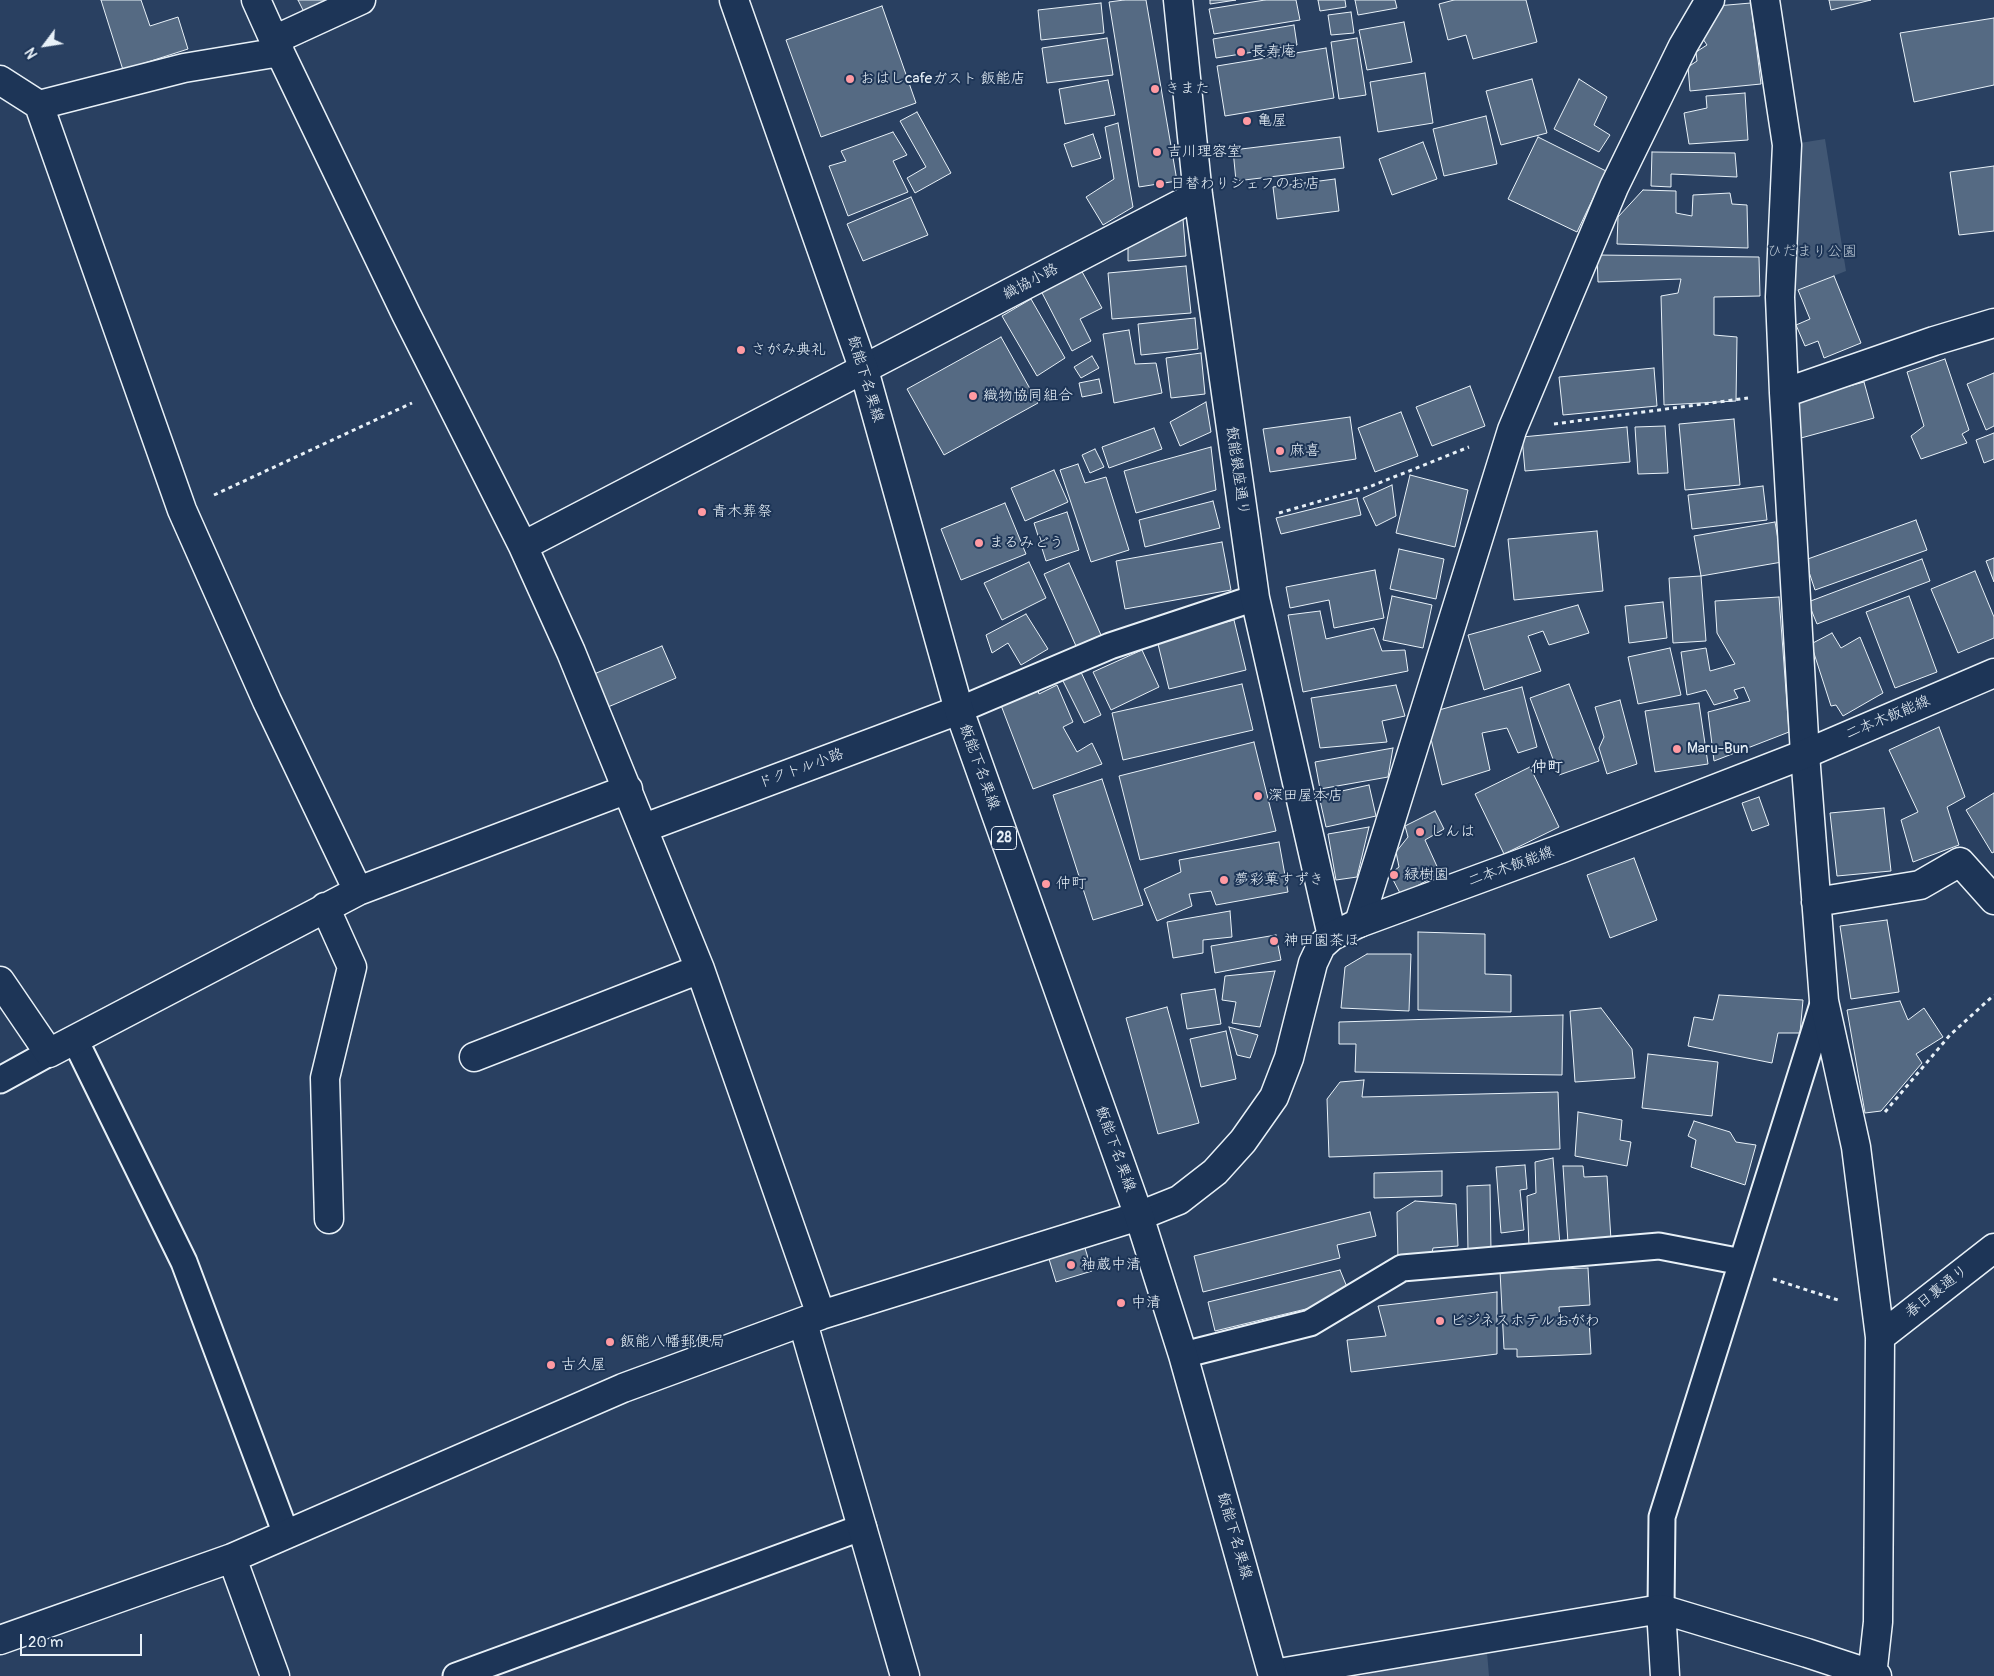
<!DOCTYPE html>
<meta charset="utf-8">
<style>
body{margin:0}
#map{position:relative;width:1994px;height:1676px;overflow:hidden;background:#294061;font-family:Pangolin,sans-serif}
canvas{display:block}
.north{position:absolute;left:20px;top:20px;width:50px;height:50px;-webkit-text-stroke:4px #1d3557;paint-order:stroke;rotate:239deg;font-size:14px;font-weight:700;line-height:20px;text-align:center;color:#e8f1f8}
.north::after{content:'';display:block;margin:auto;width:18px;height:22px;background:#e8f1f8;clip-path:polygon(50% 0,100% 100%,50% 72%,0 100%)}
.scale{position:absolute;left:20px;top:1634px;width:122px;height:22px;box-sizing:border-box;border:2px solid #e8f1f8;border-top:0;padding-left:6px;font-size:15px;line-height:18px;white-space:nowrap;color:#e8f1f8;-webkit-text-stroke:4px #1d3557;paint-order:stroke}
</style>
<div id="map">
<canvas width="1994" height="1676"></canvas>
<div class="north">N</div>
<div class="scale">20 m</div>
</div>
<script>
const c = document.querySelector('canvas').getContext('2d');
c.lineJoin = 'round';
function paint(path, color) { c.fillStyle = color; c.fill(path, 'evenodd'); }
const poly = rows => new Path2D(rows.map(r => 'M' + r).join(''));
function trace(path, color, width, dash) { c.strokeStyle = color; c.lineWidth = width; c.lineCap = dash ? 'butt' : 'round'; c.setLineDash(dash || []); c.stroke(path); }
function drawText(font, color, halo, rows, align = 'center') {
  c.font = font + ' Pangolin,"Klee One",sans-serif'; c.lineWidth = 4; c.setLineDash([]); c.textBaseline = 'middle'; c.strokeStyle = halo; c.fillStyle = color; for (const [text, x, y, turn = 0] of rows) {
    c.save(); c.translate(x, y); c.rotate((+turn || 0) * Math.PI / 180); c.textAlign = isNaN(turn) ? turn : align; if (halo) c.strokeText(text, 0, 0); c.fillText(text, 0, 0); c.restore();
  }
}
paint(poly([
 [1825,139,1846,271,1780,297,1787,145],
 [1487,1652,1489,1676,1361,1676,1398,1665]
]), '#415774');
const building = poly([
 [101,0,141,0,150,26,178,17,188,49,123,70,101,0],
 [298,0,335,0,306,16,298,0],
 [1124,0,1146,0,1177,181,1139,187,1109,2,1124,0],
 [1210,0,1236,0,1210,4,1210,0],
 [1265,0,1296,0,1300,20,1214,34,1209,9,1265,0],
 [1318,0,1345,0,1346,7,1320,11,1318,0],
 [1355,0,1395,0,1397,8,1358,15,1355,0],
 [1454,0,1526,0,1537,42,1473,59,1466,35,1448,40,1439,4,1454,0],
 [1829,0,1871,0,1831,10,1829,0],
 [1101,3,1104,33,1041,40,1038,10,1101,3],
 [1751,3,1761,84,1690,91,1688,67,1697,61,1696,52,1707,45,1701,36,1716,6,1751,3],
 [882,6,916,103,821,137,786,40,882,6],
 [1351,12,1354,33,1331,35,1328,15,1351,12],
 [1994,18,1994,85,1914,102,1900,33,1994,18],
 [1404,22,1412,62,1367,70,1359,30,1404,22],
 [1294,25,1297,45,1216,58,1213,39,1294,25],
 [1107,38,1113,75,1047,83,1042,48,1107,38],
 [1357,38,1366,95,1339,99,1331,42,1357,38],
 [1326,48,1334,98,1225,116,1217,66,1326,48],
 [1425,73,1433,123,1378,132,1370,82,1425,73],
 [1532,79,1547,133,1501,145,1486,91,1532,79],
 [1579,79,1607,97,1594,125,1610,135,1599,152,1554,129,1579,79],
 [1108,80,1115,115,1065,124,1059,89,1108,80],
 [1745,93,1748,140,1689,144,1684,113,1707,108,1706,96,1745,93],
 [917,112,951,173,915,193,907,178,926,167,900,121,917,112],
 [1486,116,1497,164,1444,176,1433,129,1486,116],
 [1118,123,1133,207,1103,225,1086,197,1114,179,1105,127,1118,123],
 [893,132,907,155,893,161,908,192,848,216,829,166,846,161,841,151,893,132],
 [1093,134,1101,158,1072,167,1064,144,1093,134],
 [1340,137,1344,168,1236,181,1233,150,1340,137],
 [1538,137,1606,171,1577,232,1508,199,1538,137],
 [1423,142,1437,179,1392,195,1379,159,1423,142],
 [1652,152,1735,153,1737,177,1671,174,1671,187,1651,186,1652,152],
 [1994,166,1994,231,1959,235,1950,172,1994,166],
 [1335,179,1339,211,1277,219,1273,187,1335,179],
 [1643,190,1676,191,1676,213,1692,216,1693,195,1730,193,1732,204,1747,205,1748,248,1617,244,1618,217,1643,190],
 [911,197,928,235,863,261,847,224,911,197],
 [1183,219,1186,256,1128,261,1128,237,1158,221,1183,219],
 [1597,255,1759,257,1760,296,1714,297,1714,335,1737,337,1736,401,1664,405,1661,296,1678,293,1681,279,1598,282,1597,255],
 [1186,266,1191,313,1112,319,1108,273,1186,266],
 [1080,268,1102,308,1080,319,1091,341,1072,351,1040,289,1080,268],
 [1834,276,1861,343,1824,358,1818,341,1805,346,1796,325,1810,319,1798,290,1834,276],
 [1031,299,1065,358,1037,376,1002,316,1031,299],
 [1195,318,1198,349,1141,355,1138,324,1195,318],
 [1129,330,1135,364,1156,363,1162,393,1114,403,1103,334,1129,330],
 [1001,337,1038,403,944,455,907,389,1001,337],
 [1201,353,1205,394,1171,398,1166,358,1201,353],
 [1092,356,1099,368,1081,378,1074,367,1092,356],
 [1945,359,1969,430,1962,434,1967,443,1921,459,1911,436,1924,426,1907,372,1945,359],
 [1654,368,1657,406,1563,415,1559,377,1654,368],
 [1994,373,1994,426,1986,430,1967,384,1994,373],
 [1099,379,1102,393,1082,397,1079,383,1099,379],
 [1864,382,1874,418,1801,438,1791,402,1864,382],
 [1470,386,1485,426,1432,446,1416,407,1470,386],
 [1206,402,1211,432,1180,446,1170,422,1206,402],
 [1401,412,1418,456,1375,472,1358,428,1401,412],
 [1350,417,1356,459,1270,472,1263,429,1350,417],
 [1734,419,1740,485,1685,490,1679,424,1734,419],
 [1665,426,1668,473,1638,474,1635,427,1665,426],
 [1627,427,1630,462,1525,471,1522,437,1627,427],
 [1154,428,1162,449,1109,468,1102,447,1154,428],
 [1994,433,1994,459,1984,463,1976,440,1994,433],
 [1211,447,1216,490,1136,513,1124,471,1211,447],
 [1095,449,1104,467,1090,473,1082,455,1095,449],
 [1078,464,1085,483,1106,477,1129,550,1091,562,1060,470,1078,464],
 [1054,470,1068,502,1025,521,1011,488,1054,470],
 [1410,475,1468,490,1455,547,1396,533,1410,475],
 [1392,485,1396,516,1376,526,1363,498,1392,485],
 [1763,486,1767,520,1692,529,1688,495,1763,486],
 [1357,498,1361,515,1281,534,1276,518,1357,498],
 [1213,501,1220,528,1145,547,1139,520,1213,501],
 [1005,503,1026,554,961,580,941,529,1005,503],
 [1067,512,1079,550,1046,561,1034,523,1067,512],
 [1916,520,1927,550,1815,590,1805,560,1916,520],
 [1775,522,1782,562,1701,576,1694,536,1775,522],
 [1597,531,1603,591,1514,600,1508,539,1597,531],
 [1222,542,1231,590,1125,609,1116,561,1222,542],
 [1399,549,1444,559,1436,599,1390,589,1399,549],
 [1994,558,1994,582,1986,561,1994,558],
 [1922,559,1930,581,1817,624,1808,602,1922,559],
 [1029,562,1046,598,1002,620,984,583,1029,562],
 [1069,563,1101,635,1076,646,1044,574,1069,563],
 [1375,570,1384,618,1334,628,1329,600,1290,608,1286,587,1375,570],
 [1975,571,1994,617,1994,638,1958,653,1931,589,1975,571],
 [1701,576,1706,641,1673,643,1669,578,1701,576],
 [1392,596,1432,605,1423,648,1383,640,1392,596],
 [1909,596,1937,672,1895,688,1866,612,1909,596],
 [1779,597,1789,732,1714,761,1708,712,1750,701,1744,687,1734,690,1738,698,1714,705,1706,690,1687,695,1681,652,1706,648,1710,671,1735,664,1717,633,1715,601,1779,597],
 [1663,602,1667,638,1629,643,1625,606,1663,602],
 [1578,605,1589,633,1549,645,1543,631,1528,636,1541,671,1484,690,1468,635,1578,605],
 [1320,611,1326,639,1374,628,1382,651,1405,650,1408,671,1303,692,1288,615,1320,611],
 [1026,614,1048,649,1021,665,1008,643,992,653,986,635,1026,614],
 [1234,620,1246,670,1169,689,1157,640,1234,620],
 [1832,633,1841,648,1860,637,1883,693,1843,716,1836,705,1831,706,1811,644,1832,633],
 [662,646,676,678,608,707,594,674,662,646],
 [1670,648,1681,695,1638,704,1628,657,1670,648],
 [1142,650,1159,687,1111,710,1093,672,1142,650],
 [1080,670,1101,715,1084,723,1062,679,1080,670],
 [1242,684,1253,730,1123,760,1112,713,1242,684],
 [1569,684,1599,761,1559,775,1530,698,1569,684],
 [1036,685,1039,694,1057,685,1073,722,1063,727,1077,752,1092,743,1102,764,1033,789,999,700,1036,685],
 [1396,685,1405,716,1382,721,1387,742,1320,748,1311,698,1396,685],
 [1522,687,1537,747,1518,753,1507,728,1482,733,1490,770,1442,785,1431,739,1439,710,1522,687],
 [1620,700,1637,764,1607,774,1599,748,1604,737,1595,707,1620,700],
 [1699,703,1708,764,1655,772,1645,711,1699,703],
 [1939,727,1965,797,1947,807,1959,845,1913,862,1901,820,1918,812,1889,750,1939,727],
 [1254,742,1276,831,1140,860,1119,776,1254,742],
 [1393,748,1388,777,1320,789,1315,762,1393,748],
 [1530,767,1559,827,1504,854,1475,794,1530,767],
 [1102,779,1143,905,1093,920,1053,795,1102,779],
 [1369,785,1376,816,1326,827,1319,796,1369,785],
 [1994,793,1994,852,1992,853,1966,810,1994,793],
 [1759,797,1769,825,1752,831,1742,803,1759,797],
 [1884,808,1891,871,1837,876,1830,813,1884,808],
 [1435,811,1444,829,1425,840,1440,873,1401,895,1390,874,1399,867,1396,852,1408,837,1405,826,1435,811],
 [1369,827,1357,877,1336,880,1328,834,1369,827],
 [1279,842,1288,892,1216,905,1211,891,1189,894,1192,906,1157,921,1144,889,1181,872,1179,860,1279,842],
 [1634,858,1657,920,1610,938,1587,875,1634,858],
 [1230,911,1232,937,1203,940,1203,953,1173,958,1167,922,1230,911],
 [1887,920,1899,992,1851,999,1840,926,1887,920],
 [1418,932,1485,934,1485,974,1511,975,1511,1012,1418,1010,1418,932],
 [1276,935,1281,960,1215,973,1211,946,1276,935],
 [1367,954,1411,954,1409,1011,1341,1008,1345,967,1367,954],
 [1275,971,1260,1027,1232,1023,1236,1002,1222,1000,1225,976,1275,971],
 [1215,989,1221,1024,1187,1029,1181,994,1215,989],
 [1719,995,1803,1000,1800,1033,1778,1033,1772,1063,1688,1046,1694,1017,1713,1020,1719,995],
 [1900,1001,1908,1020,1924,1008,1943,1037,1916,1054,1922,1063,1881,1111,1865,1113,1847,1010,1900,1001],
 [1167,1007,1199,1123,1158,1134,1126,1018,1167,1007],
 [1601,1008,1632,1049,1635,1078,1575,1082,1570,1011,1601,1008],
 [1563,1015,1562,1075,1355,1072,1356,1044,1339,1044,1339,1022,1563,1015],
 [1229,1027,1258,1035,1250,1058,1237,1055,1229,1027],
 [1226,1031,1236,1079,1201,1087,1190,1039,1226,1031],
 [1648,1054,1718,1062,1712,1116,1642,1108,1648,1054],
 [1364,1080,1362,1097,1558,1092,1560,1149,1329,1157,1327,1099,1340,1082,1364,1080],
 [1578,1112,1622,1120,1620,1140,1631,1142,1627,1166,1575,1156,1578,1112],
 [1694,1121,1730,1132,1736,1142,1756,1145,1745,1185,1691,1167,1696,1140,1688,1136,1694,1121],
 [1553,1158,1560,1245,1529,1247,1527,1196,1536,1193,1535,1162,1553,1158],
 [1525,1165,1527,1189,1520,1190,1524,1230,1501,1233,1496,1167,1525,1165],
 [1563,1166,1583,1166,1584,1177,1607,1176,1611,1240,1568,1243,1563,1166],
 [1442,1171,1442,1196,1374,1198,1374,1173,1442,1171],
 [1490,1185,1491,1251,1468,1252,1467,1186,1490,1185],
 [1415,1201,1456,1204,1458,1246,1433,1248,1431,1258,1398,1261,1397,1212,1415,1201],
 [1370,1212,1376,1236,1337,1245,1340,1258,1203,1292,1194,1256,1370,1212],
 [1085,1248,1092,1271,1056,1282,1049,1259,1085,1248],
 [1588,1268,1590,1305,1559,1307,1560,1321,1589,1320,1591,1354,1517,1357,1517,1349,1504,1349,1500,1271,1588,1268],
 [1340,1270,1347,1287,1310,1308,1215,1331,1208,1302,1340,1270],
 [1497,1292,1497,1354,1351,1372,1347,1340,1386,1336,1378,1306,1497,1292]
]);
paint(building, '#556a83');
trace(building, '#e8f1f8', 1);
const service = poly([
 [959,710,1110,646,1255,598],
 [75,1040,184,1262,286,1534],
 [0,1080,49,1053],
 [1183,1355,1310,1323,1402,1268,1659,1246,1742,1262],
 [1661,1609,1662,1517,1824,1001],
 [456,1676,863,1527]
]);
const minor = poly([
 [256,0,274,40,406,314,523,546,571,652,700,969,821,1315],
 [1178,0,1198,195,1255,598,1332,936],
 [1765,0,1787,145,1780,297,1784,393,1805,754,1824,1001,1856,1147,1880,1337,1878,1622,1872,1676],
 [274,40,361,0],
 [0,80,39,105,182,510,267,701,358,891,628,789],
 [39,105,184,68,280,52],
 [1784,393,1934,341,1994,323],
 [523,546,1198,195],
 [644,828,959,710],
 [1816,902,1920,885,1960,862,1994,900],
 [325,907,352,967,325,1078,329,1219],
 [1359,923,1512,430,1614,187,1683,46,1710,0],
 [0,981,49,1053,358,891],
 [474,1057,700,969],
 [803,1323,905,1676],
 [1880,1337,1994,1248],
 [232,1558,275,1676],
 [1661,1609,1665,1676],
 [0,1640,232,1558,623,1388,821,1315,1139,1216],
 [1273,1674,1661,1609,1807,1653,1877,1676]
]);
const secondary = poly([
 [1139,1216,1179,1200,1215,1172,1243,1141,1274,1097,1289,1058,1313,963,1321,946,1332,936,1359,923,1560,849,1805,754,1994,673]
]);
const primary = poly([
 [734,0,864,370,959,710,1139,1216,1183,1355,1273,1676]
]);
trace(service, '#e8f1f8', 29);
trace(minor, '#e8f1f8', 31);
trace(secondary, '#e8f1f8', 31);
trace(primary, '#e8f1f8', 31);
trace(poly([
 [1554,424,1748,398],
 [214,495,412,403],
 [1279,513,1369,487,1469,447],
 [1885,1112,1950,1035,1994,995],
 [1773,1279,1841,1301]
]), '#e8f1f8', 3, [4, 4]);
trace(service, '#1d3557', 25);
trace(minor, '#1d3557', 28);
trace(secondary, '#1d3557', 28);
trace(primary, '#1d3557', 28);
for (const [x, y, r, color] of [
 [1241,52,5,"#ff9aa2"],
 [850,79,5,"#ff9aa2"],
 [1155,89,5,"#ff9aa2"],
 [1247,121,5,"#ff9aa2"],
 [1157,152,5,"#ff9aa2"],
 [1160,184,5,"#ff9aa2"],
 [741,350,5,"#ff9aa2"],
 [973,396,5,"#ff9aa2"],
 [1280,451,5,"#ff9aa2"],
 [702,512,5,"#ff9aa2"],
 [979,543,5,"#ff9aa2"],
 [1677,749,5,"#ff9aa2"],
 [1258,796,5,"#ff9aa2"],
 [1420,832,5,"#ff9aa2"],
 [1394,875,5,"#ff9aa2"],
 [1224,880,5,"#ff9aa2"],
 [1046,884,5,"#ff9aa2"],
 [1274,941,5,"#ff9aa2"],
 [1071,1265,5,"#ff9aa2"],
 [1121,1303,5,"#ff9aa2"],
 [1440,1321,5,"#ff9aa2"],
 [610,1342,5,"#ff9aa2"],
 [551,1365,5,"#ff9aa2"]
]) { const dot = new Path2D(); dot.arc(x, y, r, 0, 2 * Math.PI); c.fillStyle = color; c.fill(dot); trace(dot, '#1d3557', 2); }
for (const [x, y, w] of [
 [1004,838,25]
]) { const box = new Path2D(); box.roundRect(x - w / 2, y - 11.5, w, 23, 4); c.fillStyle = '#1d3557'; c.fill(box); trace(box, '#e8f1f8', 1); }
drawText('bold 14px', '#e8f1f8', null, [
 ["28",1004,838]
]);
drawText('15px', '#e8f1f8', '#1d3557', [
 ["長寿庵",1251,52],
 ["おはしcafeガスト 飯能店",860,79],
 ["きまた",1165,89],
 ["亀屋",1257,121],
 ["吉川理容室",1167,152],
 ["日替わりシェフのお店",1170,184],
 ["さがみ典礼",751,350],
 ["織物協同組合",983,396],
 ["麻喜",1290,451],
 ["青木葬祭",712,512],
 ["まるみどう",989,543],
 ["Maru-Bun",1687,749],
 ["深田屋本店",1268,796],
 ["しんは",1430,832],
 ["緑樹園",1404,875],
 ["夢彩菓すずき",1234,880],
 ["仲町",1056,884],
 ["神田園茶ほ",1284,941],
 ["袖蔵中清",1081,1265],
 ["中清",1131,1303],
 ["ビジネスホテルおがわ",1450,1321],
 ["飯能八幡郵便局",620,1342],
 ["古久屋",561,1365]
], 'left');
drawText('15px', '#b6c3d0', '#1d3557', [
 ["ひだまり公園",1812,252]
]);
drawText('15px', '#e8f1f8', '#1d3557', [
 ["織協小路",1031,282,-28],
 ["飯能下名栗線",865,379,73],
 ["飯能銀座通り",1237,471,82],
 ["二本木飯能線",1888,718,-23],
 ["飯能下名栗線",979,767,70],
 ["ドクトル小路",801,769,-20],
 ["二本木飯能線",1511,867,-20],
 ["飯能下名栗線",1115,1149,70],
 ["春日裏通り",1937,1292,-38],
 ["飯能下名栗線",1234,1536,74]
]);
drawText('bold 16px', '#e8f1f8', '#1d3557', [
 ["仲町",1547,768]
]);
</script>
